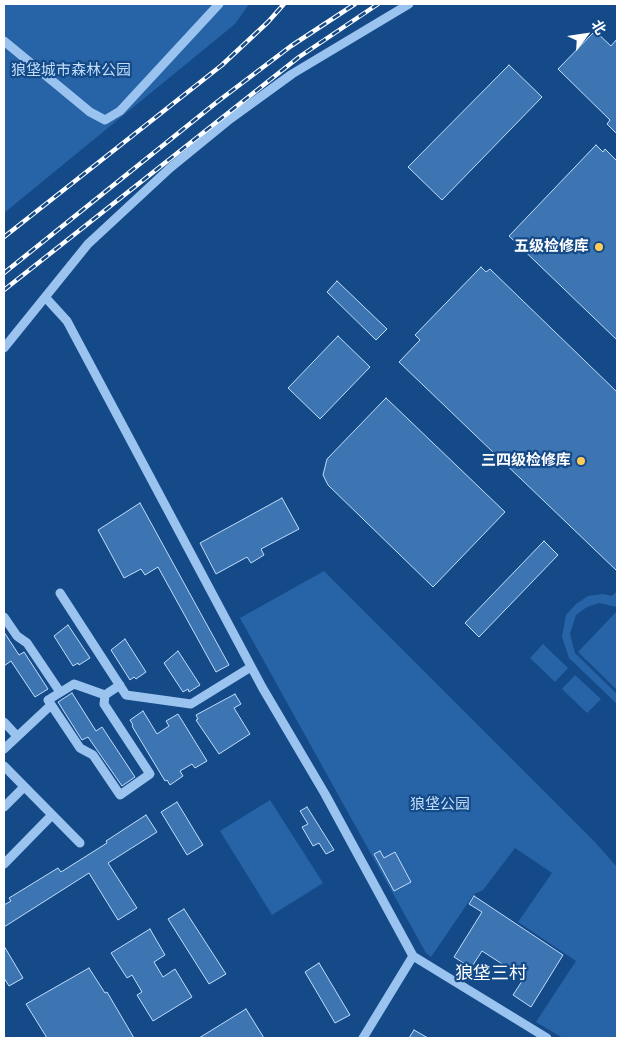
<!DOCTYPE html>
<meta charset="utf-8">
<style>
body{margin:0}
#map{position:relative;width:621px;height:1042px;overflow:hidden;background:#154a88;font-family:Cabin,"Noto Sans SC",sans-serif}
canvas{display:block}
.frame{position:absolute;inset:0;border:5px solid #fff;pointer-events:none}
.north{position:absolute;left:561px;top:10px;width:50px;height:50px;-webkit-text-stroke:4px #154a88;paint-order:stroke;rotate:59deg;font-size:14px;font-weight:700;line-height:20px;text-align:center;color:#fff}
.north::after{content:'';display:block;margin:auto;width:18px;height:22px;background:#fff;clip-path:polygon(50% 0,100% 100%,50% 72%,0 100%)}
</style>
<div id="map">
<canvas width="621" height="1042"></canvas>
<div class="frame"></div>
<div class="north">北</div>
</div>
<script>
const c = document.querySelector('canvas').getContext('2d');
c.lineJoin = 'round';
function paint(path, color) { c.fillStyle = color; c.fill(path, 'evenodd'); }
const poly = rows => new Path2D(rows.map(r => 'M' + r).join(''));
function trace(path, color, width, dash) { c.strokeStyle = color; c.lineWidth = width; c.lineCap = dash ? 'butt' : 'round'; c.setLineDash(dash || []); c.stroke(path); }
function drawText(font, color, halo, rows, align = 'center') {
  c.font = font + ' Cabin,"Noto Sans SC",sans-serif'; c.lineWidth = 4.5; c.setLineDash([]); c.textBaseline = 'middle'; c.strokeStyle = halo; c.fillStyle = color; for (const [text, x, y, turn = 0] of rows) {
    c.save(); c.translate(x, y); c.rotate((+turn || 0) * Math.PI / 180); c.textAlign = isNaN(turn) ? turn : align; if (halo) c.strokeText(text, 0, 0); c.fillText(text, 0, 0); c.restore();
  }
}
paint(poly([
 [4,4,249,4,235,24,4,213],
 [324,571,594,841,617,867,617,1038,563,1038,536,1022,576,961,518,922,552,873,515,848,483,890,474,894,431,957,426,953,240,618],
 [616,592,617,607,599,603,587,607,576,615,570,634,575,653,617,694,617,704,569,658,562,637,566,615,576,604,588,596,603,594,612,596],
 [617,611,617,690,578,652],
 [543,644,568,668,555,682,530,658],
 [575,675,601,699,587,713,562,689],
 [270,800,323,883,272,915,220,831]
]), '#2764a7');
const building = poly([
 [595,31,611,46,617,39,617,134,607,124,610,120,558,69,595,31],
 [509,65,542,97,442,200,408,167,509,65],
 [596,145,603,152,605,149,617,161,617,340,509,236,596,145],
 [481,267,486,272,490,269,617,392,617,571,399,362,420,340,415,335,481,267],
 [337,281,387,329,376,340,327,292,337,281],
 [338,336,370,367,320,419,288,388,338,336],
 [386,398,505,512,433,587,328,485,323,475,327,459,386,398],
 [282,498,299,529,261,549,264,555,251,563,247,557,216,574,200,543,282,498],
 [140,503,229,665,216,672,158,567,145,575,141,569,124,578,98,530,140,503],
 [544,541,558,555,479,637,465,623,544,541],
 [68,625,90,658,79,665,78,663,73,666,54,636,68,625],
 [4,632,19,655,24,652,48,689,35,697,11,661,4,666,4,632],
 [125,639,146,672,136,679,134,677,130,680,111,650,125,639],
 [178,651,200,685,189,692,188,689,183,692,164,663,178,651],
 [72,693,96,731,102,727,135,777,122,786,88,737,82,740,58,702,72,693],
 [235,694,241,704,234,708,250,734,219,754,196,720,198,719,196,715,235,694],
 [143,711,157,734,169,726,166,721,178,714,207,761,195,768,192,764,180,771,183,776,170,785,167,780,165,781,132,726,133,725,130,720,143,711],
 [177,802,203,845,187,855,161,812,177,802],
 [307,807,334,850,326,854,319,843,313,846,302,827,308,824,300,811,307,807],
 [146,815,157,832,108,863,137,908,118,920,89,873,4,927,4,905,11,901,9,898,58,868,61,872,107,843,106,841,146,815],
 [380,851,384,858,395,852,411,882,394,891,374,854,380,851],
 [474,896,563,955,531,1007,513,995,524,978,482,951,471,968,454,957,482,912,469,904,474,896],
 [184,909,226,974,209,984,168,919,184,909],
 [150,929,165,955,154,962,163,977,175,969,192,997,153,1021,137,995,142,992,132,975,127,978,111,953,150,929],
 [4,946,23,978,9,986,4,978,4,946],
 [319,963,350,1015,335,1023,305,972,319,963],
 [89,968,105,993,107,992,134,1038,47,1038,26,1004,89,968],
 [246,1009,264,1038,199,1038,246,1009],
 [414,1030,428,1038,409,1038,414,1030]
]);
paint(building, '#3d74b2');
trace(building, '#c1ddfb', 1);
trace(poly([
 [4,41,90,112,105,120,120,111,219,4],
 [46,298,67,321,262,687,325,794,413,956,547,1038],
 [4,348,88,244,170,168,230,119,292,74,409,4],
 [60,593,126,695,191,704,251,667],
 [4,617,17,636,27,643,60,692],
 [105,695,74,684,48,700,80,748,93,755,120,795,150,774,104,704,105,695,120,685],
 [4,722,17,736],
 [4,749,51,705],
 [4,766,80,843],
 [4,807,24,787],
 [4,864,52,815],
 [363,1038,413,956]
]), '#9bc3ef', 9);
const rail = poly([
 [4,237,222,65,268,22,284,4],
 [4,273,217,102,291,46,355,4],
 [4,290,299,57,378,4]
]);
trace(rail, '#fff', 4.5);
trace(rail, '#154a88', 2.5, [8]);
for (const [x, y, r, color] of [
 [599,247,5,"#ffcc59"],
 [581,461,5,"#ffcc59"]
]) { const dot = new Path2D(); dot.arc(x, y, r, 0, 2 * Math.PI); c.fillStyle = color; c.fill(dot); trace(dot, '#154a88', 2); }
drawText('15px', '#c1ddfb', '#154a88', [
 ["狼垡城市森林公园",71,71],
 ["狼垡公园",440,805]
]);
drawText('bold 15px', '#fff', '#154a88', [
 ["五级检修库",589,247],
 ["三四级检修库",571,461]
], 'right');
drawText('18px', '#fff', '#154a88', [
 ["狼垡三村",491,974]
]);
</script>
